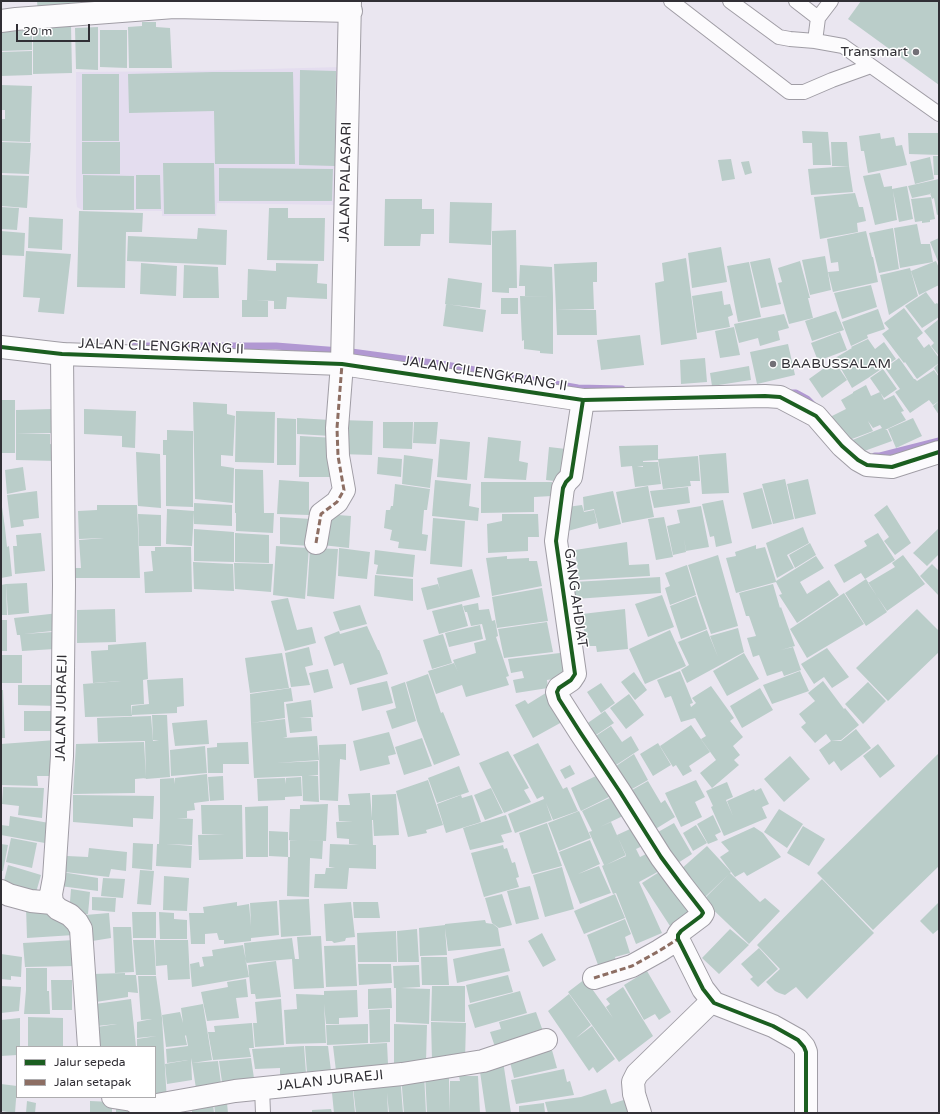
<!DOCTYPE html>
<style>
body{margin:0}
#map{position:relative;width:940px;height:1114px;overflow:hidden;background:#eae6f0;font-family:"Varela Round",sans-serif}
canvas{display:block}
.frame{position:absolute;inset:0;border:2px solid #312f35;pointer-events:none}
.legend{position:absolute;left:16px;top:1046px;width:140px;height:52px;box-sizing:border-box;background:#fff;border:1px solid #adacae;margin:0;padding:5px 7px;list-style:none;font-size:12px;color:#312f35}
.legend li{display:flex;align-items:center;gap:8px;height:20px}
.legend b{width:20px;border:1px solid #adacae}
.scale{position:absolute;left:16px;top:24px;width:74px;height:18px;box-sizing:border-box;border:2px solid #312f35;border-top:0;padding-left:5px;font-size:12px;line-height:14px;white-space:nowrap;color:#312f35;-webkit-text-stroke:3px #fff;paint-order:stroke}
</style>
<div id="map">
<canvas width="940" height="1114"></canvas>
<div class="frame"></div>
<ul class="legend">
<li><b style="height:5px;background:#1b5e20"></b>Jalur sepeda</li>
<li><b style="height:5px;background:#8d6e63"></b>Jalan setapak</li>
</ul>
<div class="scale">20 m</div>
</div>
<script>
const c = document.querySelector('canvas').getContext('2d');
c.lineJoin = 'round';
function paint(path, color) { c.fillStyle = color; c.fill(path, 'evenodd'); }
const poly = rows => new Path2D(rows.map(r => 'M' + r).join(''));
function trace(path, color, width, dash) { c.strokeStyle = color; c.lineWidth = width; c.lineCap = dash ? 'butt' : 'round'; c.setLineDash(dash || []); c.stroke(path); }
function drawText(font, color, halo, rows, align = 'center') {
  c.font = font + ' "Varela Round",sans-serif'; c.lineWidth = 3; c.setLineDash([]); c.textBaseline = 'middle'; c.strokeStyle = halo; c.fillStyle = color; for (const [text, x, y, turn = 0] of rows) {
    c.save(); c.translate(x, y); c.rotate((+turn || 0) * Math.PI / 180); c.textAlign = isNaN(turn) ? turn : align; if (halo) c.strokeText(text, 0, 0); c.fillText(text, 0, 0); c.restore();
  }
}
paint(poly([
 [341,67,334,205,217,203,216,216,162,216,162,211,82,210,77,207,76,196,76,72,194,71]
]), '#e4ddef');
trace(poly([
 [135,346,276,346,340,351],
 [344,351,440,364,578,388,622,389],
 [787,393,796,393,807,399,814,406],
 [875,456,880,456,939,441]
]), '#b198d2', 7);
paint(poly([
 [37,1,79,1,80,11,38,13],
 [861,1,939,1,939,85,848,19],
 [142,22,156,22,156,27,170,28,172,68,129,68,128,27,142,26],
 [71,25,72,73,33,74,33,26],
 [98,27,98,70,76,69,75,28],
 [32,30,32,50,1,51,1,32],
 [100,30,127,30,127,68,100,67],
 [32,51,32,75,1,76,1,52],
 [300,70,336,71,335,166,299,165],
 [213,72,293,72,295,164,215,164,214,111,129,113,128,74],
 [82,74,119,74,119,141,82,141],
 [1,85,32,86,30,142,1,141,1,119,5,119,5,110,1,110],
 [802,131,828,132,831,165,813,165,812,143,803,143],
 [880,133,881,139,894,137,896,146,902,145,907,165,868,173,864,151,861,151,859,136],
 [908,133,939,133,939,155,909,154],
 [1,142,31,143,29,174,1,173],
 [82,142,120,142,120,174,82,174],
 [831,142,847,142,849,166,832,166],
 [933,156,939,156,939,175,934,175],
 [930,157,934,179,915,184,910,162],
 [731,159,735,179,722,181,718,160],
 [749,161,752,173,745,175,741,162],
 [163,163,214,163,215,214,164,214],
 [849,166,853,192,811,195,808,169],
 [219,168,333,169,332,201,219,201],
 [880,173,884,187,892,186,892,189,907,186,913,219,899,222,893,191,897,220,875,225,863,176],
 [1,175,29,176,27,208,1,206],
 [83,175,134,176,134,210,83,210],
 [136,175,160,175,161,209,136,209],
 [939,179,939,214,937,215,934,198,932,199,930,193,931,194,912,198,908,186],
 [855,193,859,207,863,207,866,221,857,223,858,232,820,239,814,197],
 [931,197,935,219,930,220,930,222,922,223,922,221,915,222,911,199],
 [385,199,422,199,422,209,434,209,434,234,421,234,420,246,384,246],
 [450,202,492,203,491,245,449,243],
 [1,207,19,208,17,230,1,229],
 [269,208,288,208,288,218,325,218,324,261,267,260],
 [79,211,143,213,142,232,126,232,125,288,77,287],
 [29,217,63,219,62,250,28,248],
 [917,224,921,244,930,244,933,262,900,268,894,228],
 [198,228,227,230,226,265,127,261,128,236,197,239],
 [893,228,899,269,879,273,869,233],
 [516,230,517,288,509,288,509,293,492,292,492,231],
 [1,231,25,233,24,256,1,255],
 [866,231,872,257,873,257,878,282,833,292,828,272,839,271,838,262,831,263,827,239],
 [939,238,939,264,930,242],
 [721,247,727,282,692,288,688,253],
 [26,251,71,254,64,314,38,312,40,298,23,297],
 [825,256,831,290,810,295,802,260],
 [686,258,697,339,661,345,655,283,664,281,662,263],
 [770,258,781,304,761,308,750,262],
 [800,261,810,298,808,298,813,318,789,324,778,283,782,282,778,268],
 [936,261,939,268,939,285,919,295,911,271],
 [597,262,597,282,593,282,594,309,556,309,554,264],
 [749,262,761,317,738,322,727,266],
 [141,263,177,266,176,296,140,294],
 [276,263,318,264,317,283,327,284,327,299,287,297,286,309,274,309,274,291,274,301,256,300,268,301,268,317,242,317,242,300,247,300,248,269,276,271],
 [184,265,218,267,219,298,183,298],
 [520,265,552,267,553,297,525,296,525,286,519,286],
 [910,268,918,296,889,315,880,275],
 [448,278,482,283,480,308,445,304],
 [871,285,877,307,842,319,834,293],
 [722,291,724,305,730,304,733,315,728,317,730,327,697,333,692,296],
 [926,292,935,304,937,303,939,305,939,317,922,328,905,306],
 [520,296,553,297,553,354,540,353,540,351,524,349,524,340,522,341],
 [501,298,518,298,518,314,501,314],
 [446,304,486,310,483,332,443,326],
 [904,308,923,333,917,338,924,348,929,344,939,358,939,363,917,379,905,362,904,363,882,334,889,329,884,323],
 [556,309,596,310,597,335,557,335],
 [878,309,885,329,867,335,868,338,851,346,842,322],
 [836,311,844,330,812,341,805,321],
 [784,314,789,328,778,331,780,340,760,346,758,338,739,343,734,324],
 [939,319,939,356,931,346,934,343,924,331],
 [734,327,740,355,720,358,715,331],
 [840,332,847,350,818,361,811,343],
 [640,335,644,365,601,370,597,340],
 [868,339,875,349,884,342,896,359,868,378,852,388,835,358,852,348,851,347],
 [788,344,795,375,757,384,750,352],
 [705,358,707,382,681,384,680,360],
 [899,358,914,379,915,379,917,381,934,370,939,377,939,401,933,405,929,400,910,413,895,392,900,389,885,368],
 [834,361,847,380,822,398,809,379],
 [939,363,939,376,934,368],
 [749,366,751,380,712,386,710,373],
 [883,369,897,389,884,398,870,378],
 [866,385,871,396,880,392,884,400,894,395,904,411,901,412,906,420,885,430,887,430,892,441,856,454,850,441,882,428,880,425,873,428,868,421,873,431,844,442,830,417,846,409,841,400,853,393,853,392],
 [1,400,15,400,15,453,1,453],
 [939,401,939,415,933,406],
 [193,402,227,404,227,414,235,416,233,456,221,455,221,466,234,468,233,503,195,499],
 [53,409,54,433,16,433,16,410],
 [84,409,136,411,135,448,122,447,122,436,84,434],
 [236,411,275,412,274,463,235,462],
 [277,418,296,419,296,465,277,465],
 [297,418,331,420,331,436,297,434],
 [913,418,922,436,896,448,888,429],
 [340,420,373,421,372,455,339,454],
 [383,422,413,422,412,449,383,448],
 [414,422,438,422,436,444,413,443],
 [167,430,193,431,193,507,166,506,166,455,163,455,163,440,167,440],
 [16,433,50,434,50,444,56,445,57,461,16,460],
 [300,436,336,438,336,477,299,477],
 [488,437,521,441,519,461,528,463,526,480,484,478],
 [440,439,470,442,467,480,437,477],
 [658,445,658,460,643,461,643,466,637,467,643,467,643,469,643,462,658,462,661,484,635,487,632,466,621,467,619,446],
 [549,447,566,449,563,482,546,480],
 [136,452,160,454,161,508,138,506],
 [726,453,729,493,702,494,699,455],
 [404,455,433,459,430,488,402,484],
 [698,456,700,481,690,481,691,486,663,489,658,459],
 [378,457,402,459,401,477,377,474],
 [23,467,26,490,7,494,5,470],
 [235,469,263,470,264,513,235,513],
 [785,479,794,519,773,524,762,484],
 [808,479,816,514,795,519,787,484],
 [279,480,309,482,309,515,277,514],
 [435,480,471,484,469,506,479,508,478,521,432,516],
 [481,482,552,482,552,496,534,497,534,512,481,513],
 [395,484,430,489,427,510,424,510,422,534,428,535,426,551,398,548,399,542,390,540,392,530,384,528,386,510,390,510,391,506,393,506],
 [648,486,654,517,622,523,616,492],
 [688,487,690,503,654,508,650,491],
 [762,488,772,524,752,529,743,493],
 [37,491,39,518,23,520,24,526,11,528,7,495],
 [613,491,621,524,599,529,594,509,584,511,583,497],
 [723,500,732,543,716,547,714,536,710,537,702,504],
 [194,503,232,505,232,526,194,524],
 [97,505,137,505,140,578,75,578,75,568,81,568,79,540,104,538,79,539,78,511,97,510],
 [582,505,584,512,594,510,597,523,564,532,567,507],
 [887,505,911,543,895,555,884,541,889,537,874,515],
 [701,506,709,547,686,551,684,538,686,552,673,555,667,526,680,523,677,510],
 [1,507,2,507,5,528,7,547,9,546,12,576,1,578],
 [167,509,194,511,192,546,166,544],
 [236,513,274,513,273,533,236,531],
 [138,514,161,515,161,546,139,546],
 [325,514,351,516,349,548,322,545],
 [502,514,538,514,539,537,528,537,528,551,488,553,487,524,502,521],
 [280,517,311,519,310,546,280,544],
 [664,517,673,557,656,560,648,519],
 [433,518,465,521,462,567,430,564],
 [803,527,809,543,787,555,794,568,777,578,766,543],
 [939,528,939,554,927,566,913,553],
 [194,529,234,532,234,562,194,561],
 [41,533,45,571,15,574,13,546,17,546,16,535],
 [235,533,269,535,269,563,235,562],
 [878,533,895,560,865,579,861,573,844,583,834,565,867,546,864,541],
 [627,542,629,565,649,564,650,576,579,580,575,550],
 [810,543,816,555,795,568,789,555],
 [756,545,756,549,765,547,776,581,816,556,824,568,800,582,807,594,829,580,839,595,797,623,779,595,782,594,776,582,736,593,726,558,736,556,735,552],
 [276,546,309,548,305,599,273,595],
 [155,547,191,547,192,592,145,593,144,572,153,571,151,551,155,551],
 [310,548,338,549,334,599,307,596],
 [339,548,370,552,367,579,338,576],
 [375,550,415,555,413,577,376,574,378,565,374,564],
 [718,555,738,626,711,634,699,600,688,565],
 [903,555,925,584,887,611,868,583,895,567,892,563],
 [507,556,507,559,529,558,529,561,537,561,542,586,492,596,486,558],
 [193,562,233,564,234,591,194,589],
 [234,563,273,564,271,592,235,589],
 [932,564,939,571,939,596,920,576],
 [687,565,696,595,670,605,665,588,670,586,665,573],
 [472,569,480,597,427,610,421,588,438,584,440,590,437,578],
 [375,575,413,579,413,601,374,596],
 [660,577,661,593,575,599,574,582],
 [866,579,887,612,866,626,845,593],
 [27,583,29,613,8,615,6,584],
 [6,584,7,615,1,615,1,585],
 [773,584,780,608,781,607,795,646,781,650,793,647,801,670,784,676,782,671,767,676,759,655,753,657,747,638,756,636,749,616,746,616,739,593],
 [542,588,548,621,497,628,492,597],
 [844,593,864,624,807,658,790,629],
 [662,595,674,627,648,637,635,604],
 [696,596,707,629,681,639,670,606],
 [288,598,297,630,312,627,316,643,285,651,271,601],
 [478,603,479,610,489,609,492,621,495,620,498,636,496,637,509,676,506,677,509,685,466,697,462,685,436,694,428,671,454,663,458,672,453,660,476,653,474,643,486,640,482,624,471,626,467,612,465,612,463,606],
 [462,604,468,626,439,634,432,611],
 [360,605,367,624,340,631,333,612],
 [115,609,116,642,77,643,77,610],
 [625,609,628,649,597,652,596,646,586,646,582,614],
 [917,609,939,631,939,652,888,701,856,668],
 [59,613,61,630,24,634,53,632,55,649,22,651,20,635,17,635,14,618],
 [1,620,7,620,7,651,1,651],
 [547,622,553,652,504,658,498,629],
 [480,625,483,639,449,647,445,633],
 [367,626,378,650,379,650,388,674,350,685,343,663,334,666,324,637,339,631,340,634],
 [738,628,744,652,687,683,681,670,689,665,678,642,707,630,718,657,710,636],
 [670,630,686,666,645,684,629,649],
 [443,634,452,663,432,669,423,640],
 [146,642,148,679,143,680,144,704,131,705,132,716,85,717,83,684,121,681,93,683,91,651,108,650,108,645],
 [309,647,313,665,305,667,310,685,291,687,285,653],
 [827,648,849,677,832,688,824,677,814,684,801,664],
 [282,653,289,688,250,693,245,658],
 [560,653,566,677,547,680,548,688,516,693,513,680,524,678,522,671,511,673,508,659],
 [744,653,759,679,727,696,713,671],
 [1,655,22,655,22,683,1,683],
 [328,669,333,688,314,693,309,673],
 [680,671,693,703,690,704,691,707,696,703,692,698,711,686,734,718,730,721,743,737,733,746,740,755,734,760,739,765,712,788,700,773,716,760,701,739,706,736,695,718,681,722,671,696,665,698,657,680],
 [800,671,809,691,772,704,763,685],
 [634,672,647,690,635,700,621,682],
 [428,674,441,713,443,712,460,755,434,765,417,721,406,682],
 [183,678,184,706,177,707,177,713,132,715,132,706,149,704,147,680],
 [387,681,393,703,362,711,357,688],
 [823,681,844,709,845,708,859,725,841,740,831,741,826,734,815,743,801,727,806,723,799,714,815,701,808,693],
 [405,682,416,721,392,729,386,711,396,708,391,687],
 [868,682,886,701,863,724,845,704],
 [601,683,615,703,601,713,587,692],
 [18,685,59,685,59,706,18,705],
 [291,688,293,701,284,702,285,718,251,723,250,694],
 [760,688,773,710,742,728,730,706],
 [1,690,3,690,5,738,1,738],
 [549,691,562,722,533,738,515,705,525,700,528,704],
 [629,694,644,715,626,729,610,708],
 [311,700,313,717,299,718,311,718,312,731,290,733,286,704],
 [24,711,60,711,60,731,24,731],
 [605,711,614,723,590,739,582,727],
 [152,715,167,715,170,777,146,779,145,741,98,742,97,718,151,716,153,741,159,741,153,740],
 [285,719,287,737,283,738,317,736,319,760,276,763,318,761,318,775,308,776,318,776,319,802,303,801,302,776,254,778,251,723],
 [207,720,209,744,175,746,172,723],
 [691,725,710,752,689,766,692,771,683,776,676,765,673,767,660,746],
 [611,726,622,742,631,736,639,750,610,769,591,739],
 [856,729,871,748,841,771,834,761,829,765,819,750,831,741,841,741],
 [389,732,396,754,388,756,390,764,360,771,353,741],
 [422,738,432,766,404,775,395,747],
 [56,740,55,776,37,776,38,786,1,785,1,744],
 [144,742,146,778,135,779,135,793,73,794,76,744],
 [248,742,249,764,223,764,223,773,208,773,207,748,217,747,217,743],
 [538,743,563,789,567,787,578,811,553,820,546,803,552,820,515,833,508,814,544,799,543,796,537,799,513,755],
 [658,743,671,765,653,776,640,754],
 [346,744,346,760,340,759,338,801,320,800,319,745],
 [878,744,895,766,880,778,863,756],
 [205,746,207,773,171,776,170,750],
 [508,751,529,788,524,790,531,802,504,813,479,763],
 [939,753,939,866,873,930,817,873],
 [634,754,648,780,625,793,610,770],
 [790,756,810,779,784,802,764,779],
 [570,765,575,774,565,779,560,770],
 [459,766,469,792,437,803,428,778],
 [207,774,209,801,194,803,195,810,187,811,187,818,177,818,193,819,192,845,166,844,192,846,191,868,156,866,157,844,159,844,160,818,174,819,160,818,160,779,174,778,175,784,175,778],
 [600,774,611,796,581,811,571,788],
 [223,776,224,800,210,801,208,777],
 [301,777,302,796,285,797,285,800,258,801,257,779,285,778,286,784,286,778],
 [428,780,443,825,426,830,427,833,408,837,396,791],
 [696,780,705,797,695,802,702,817,681,827,665,793],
 [648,781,661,803,665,800,675,817,649,833,625,794],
 [727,782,733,797,726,800,733,816,727,801,754,789,755,791,761,788,769,804,762,807,767,818,724,836,711,807,713,806,706,791],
 [3,787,44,788,42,818,18,815,19,806,2,804],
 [491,788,503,813,485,820,474,795],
 [370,793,372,818,372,795,396,794,399,835,374,836,373,820,372,820,373,845,376,845,376,869,349,868,347,889,314,888,315,874,325,874,326,868,335,868,329,867,330,844,359,845,349,844,349,839,337,838,336,822,353,821,339,821,338,805,350,805,348,794],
 [618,794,627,814,600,827,611,822,626,855,606,865,626,856,632,870,617,835,641,824,649,843,636,849,640,857,654,850,663,869,639,882,662,933,636,944,616,893,613,894,602,866,604,865,589,832,592,831,582,811],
 [73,795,154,796,153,819,133,818,133,827,73,822],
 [461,795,462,798,472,795,481,822,446,833,437,804],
 [328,804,326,841,289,840,290,809,300,809,300,805],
 [201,805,242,805,243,859,199,860,198,835,225,834,202,834],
 [268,806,268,857,246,857,245,807],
 [779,809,803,824,787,848,764,832],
 [579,811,591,838,559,851,548,823],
 [506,815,512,832,501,835,504,842,470,850,463,828],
 [713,815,721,832,715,835,718,840,708,844,697,824],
 [10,816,49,823,45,843,1,835,1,825,9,826],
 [547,823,562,866,532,874,519,833],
 [674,823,692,854,670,868,651,836],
 [696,825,707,843,693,851,683,833],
 [803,826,825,839,809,866,787,853],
 [754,827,763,833,781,857,747,876,744,872,735,877,720,857,729,851,721,842],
 [269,831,288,832,288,857,269,856],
 [11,838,37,843,32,868,6,862],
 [290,840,323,841,322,859,310,858,309,897,287,896,288,857,290,857],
 [590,840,600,864,578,874,599,866,611,893,580,904,559,852],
 [133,843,153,844,152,870,132,868],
 [1,844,8,845,3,871,1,871],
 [503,845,504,849,507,848,512,863,515,862,519,877,516,878,519,887,484,897,471,853],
 [707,846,731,872,730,873,760,902,765,898,780,911,749,944,703,900,728,875,705,897,680,870],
 [89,848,127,852,126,871,111,869,109,877,65,872,67,856,88,857],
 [8,865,41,875,35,896,3,885],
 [562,867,574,909,545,917,533,875],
 [667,867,696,908,670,926,642,883],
 [140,870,154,871,151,905,137,904],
 [62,872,98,878,98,891,60,886],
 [164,876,189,878,187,911,163,910],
 [103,878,125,879,123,898,101,896],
 [822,879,874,933,807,999,796,987,785,995,779,993,775,991,766,982,780,969,757,945],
 [530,886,539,919,516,924,507,891],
 [71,889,90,892,88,914,69,914],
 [502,894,512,925,499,928,492,923,485,898],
 [615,894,625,918,584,934,574,911],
 [92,897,116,898,115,912,92,910],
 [309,899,311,935,281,937,279,900],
 [277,901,279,935,251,938,251,941,224,944,224,940,219,940,217,933,205,934,205,944,191,944,189,913,204,913,203,907,237,902,237,906,249,904,251,926,250,903],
 [351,902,355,937,346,938,345,941,334,943,332,941,326,941,324,904],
 [353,902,378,902,380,918,354,918],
 [939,902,939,929,933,934,920,921],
 [26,907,50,907,71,926,74,935,27,938],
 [132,912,156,912,156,938,133,938],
 [159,912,174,913,174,919,187,920,187,939,160,939],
 [109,913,111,938,86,942,85,915],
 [625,919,631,934,625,937,630,953,615,957,618,967,601,973,587,935],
 [485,920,486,923,493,924,498,928,501,946,448,951,445,928,447,955,420,956,419,928,445,925,445,924],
 [113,927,131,927,134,972,115,973],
 [417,929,419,962,398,962,397,931],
 [730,929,749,945,719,974,702,958],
 [396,931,397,962,358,962,357,933],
 [542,933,556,960,543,967,528,941],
 [321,936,324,988,294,989,292,959,246,963,244,943,292,938,295,959,299,959,297,937],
 [74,940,75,966,25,967,23,943],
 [133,940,154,940,156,975,136,975],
 [155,940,188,940,190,979,168,980,167,965,156,966],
 [243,945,249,977,192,987,190,964,199,962,200,967,204,966,202,957,213,956,212,950],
 [355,945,357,986,326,987,324,946],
 [504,948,510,971,457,983,453,959],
 [759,948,778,969,758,987,750,979,753,977,741,964],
 [1,954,22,957,21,977,11,976,11,980,1,979],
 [421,957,447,957,449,985,422,985],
 [276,961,281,997,256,999,255,994,251,994,248,965],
 [358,964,391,964,392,983,359,985],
 [419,965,420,987,401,988,430,989,429,1024,396,1022,396,988,394,988,393,966],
 [26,968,47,968,47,991,49,991,50,1014,24,1014,26,990],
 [647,971,671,1012,659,1020,655,1014,644,1020,624,985],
 [125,973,125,975,136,975,138,993,128,992,128,997,96,1002,92,974],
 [508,975,513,992,470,1003,466,985],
 [138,976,156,976,162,1018,167,1102,155,1097,155,1047,137,1047,137,1039,157,1036,137,1038,137,1022,152,1019,141,1020],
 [246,979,248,997,236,998,239,1018,207,1021,201,992,228,987,227,982],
 [585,979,613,1018,606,1007,610,1004,606,999,623,987,653,1036,619,1062,568,992],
 [51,980,72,980,72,1010,52,1010],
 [1,986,21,987,19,1011,1,1013],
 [432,986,465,986,465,1022,431,1021],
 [391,988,392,1008,368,1009,368,989],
 [357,990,358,1017,339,1018,339,1024,326,1024,324,1004,326,1043,286,1044,284,1010,297,1009,296,994,324,995,324,991],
 [520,991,527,1013,475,1028,468,1005],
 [569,994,591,1025,576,1038,592,1026,615,1059,597,1073,593,1067,589,1071,548,1011],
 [131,999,136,1047,99,1047,97,1027,117,1024,96,1026,95,1004],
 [281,999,284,1045,255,1047,253,1023,257,1023,255,1002],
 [203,1004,212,1060,192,1063,191,1058,192,1080,167,1084,165,1064,188,1060,167,1063,166,1049,188,1046,186,1035,185,1036,187,1045,166,1047,162,1015,180,1012,183,1023,181,1008],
 [390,1009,390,1042,370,1043,369,1010],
 [536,1012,544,1034,495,1047,490,1032,501,1029,499,1022],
 [28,1017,63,1018,63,1047,28,1047],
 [20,1018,20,1047,17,1047,17,1055,1,1056,1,1020],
 [431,1022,466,1023,465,1060,432,1060],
 [252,1023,254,1048,249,1048,251,1057,213,1060,208,1032,215,1032,214,1026],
 [368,1024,368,1043,327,1045,326,1025],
 [394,1024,427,1025,426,1062,394,1063],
 [387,1043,388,1064,336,1071,333,1046],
 [550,1043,557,1068,514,1078,508,1054],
 [304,1046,306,1073,280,1076,280,1068,255,1069,252,1049],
 [305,1046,328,1046,331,1071,307,1073],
 [251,1058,255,1085,223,1089,219,1061],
 [218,1061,222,1091,197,1095,192,1063],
 [503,1061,511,1113,486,1113,479,1065],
 [564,1069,567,1082,570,1081,574,1095,516,1104,511,1080],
 [449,1072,449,1113,427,1113,425,1073],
 [424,1073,426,1113,404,1113,401,1075],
 [400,1075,403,1113,389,1113,387,1093,388,1113,356,1113,353,1087],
 [459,1076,478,1076,480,1113,449,1113,450,1081,460,1081],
 [352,1081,355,1113,334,1113,331,1083],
 [1,1084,17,1086,15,1113,1,1111],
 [606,1089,611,1104,630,1098,636,1113,548,1113,545,1102,581,1097],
 [27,1101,36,1103,35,1113,26,1113],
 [90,1101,112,1102,112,1113,90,1113],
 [116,1101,135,1113,116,1113],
 [214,1103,227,1103,228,1113,215,1113],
 [544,1103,545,1113,519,1113,519,1106],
 [213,1104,214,1113,192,1113,192,1106],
 [331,1109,332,1113,312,1113,312,1110]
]), '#bacdc9');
const service = poly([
 [671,1,789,92,804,92,832,80,871,66],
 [730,1,779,37,790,39,815,41,843,46,939,114],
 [796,1,818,18],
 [815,41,818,18,831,1],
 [262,1088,263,1113]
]);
const minor = poly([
 [1,21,16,19,174,7,351,11],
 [62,354,64,585,62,756,54,878,51,894,52,903,58,909,70,915,77,922,81,929,89,1047],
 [583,400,571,477,566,482,563,488,556,541,575,674,571,680,559,688,557,692,559,699,580,732,620,792,661,857,681,884,702,911,703,913,701,916,681,931,678,935,678,939,703,989,714,1003,773,1026,798,1040,804,1047,806,1052,806,1113],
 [316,543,321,514,337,502,344,490,338,456,337,428,342,364,350,1],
 [1,891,9,895,31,901,52,903],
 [594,978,632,966,659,951,678,939],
 [113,1097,132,1100,141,1106,151,1106,235,1091,402,1074,483,1061,546,1040],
 [640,1113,634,1094,633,1082,637,1074,712,1001]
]);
const tertiary = poly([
 [1,347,62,354,342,364,583,400,765,396,780,397,816,416,842,446,858,460,867,465,892,467,939,452]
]);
trace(service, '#a09da5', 16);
trace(minor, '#a09da5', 24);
trace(tertiary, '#a09da5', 24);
trace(service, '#fcfbfd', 14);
trace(minor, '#fcfbfd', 22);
trace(tertiary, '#fcfbfd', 22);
trace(poly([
 [316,543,321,514,337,502,344,490,338,456,337,428,342,364],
 [594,978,632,966,659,951,678,939]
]), '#8d6e63', 3, [6, 3]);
trace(poly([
 [1,347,62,354,342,364,583,400,765,396,780,397,816,416,842,446,858,460,867,465,892,467,939,452],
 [583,400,571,477,566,482,563,488,556,541,575,674,571,680,559,688,557,692,559,699,580,732,620,792,661,857,681,884,702,911,703,913,701,916,681,931,678,935,678,939,703,989,714,1003,773,1026,798,1040,804,1047,806,1052,806,1113]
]), '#1b5e20', 4);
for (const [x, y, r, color] of [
 [916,52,4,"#726f76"],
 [773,364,4,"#726f76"]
]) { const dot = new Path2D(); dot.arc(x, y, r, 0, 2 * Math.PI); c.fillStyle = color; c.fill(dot); trace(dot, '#fff', 1.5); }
drawText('14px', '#312f35', '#fff', [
 ["Transmart",908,52],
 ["BAABUSSALAM",781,364,"left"]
], 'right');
drawText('14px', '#312f35', '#fff', [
 ["JALAN PALASARI",346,182,-89],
 ["JALAN CILENGKRANG II",161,347,2],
 ["JALAN CILENGKRANG II",485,374,9],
 ["GANG AHDIAT",575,598,82],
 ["JALAN JURAEJI",62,708,-89],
 ["JALAN JURAEJI",330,1081,-6]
]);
</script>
